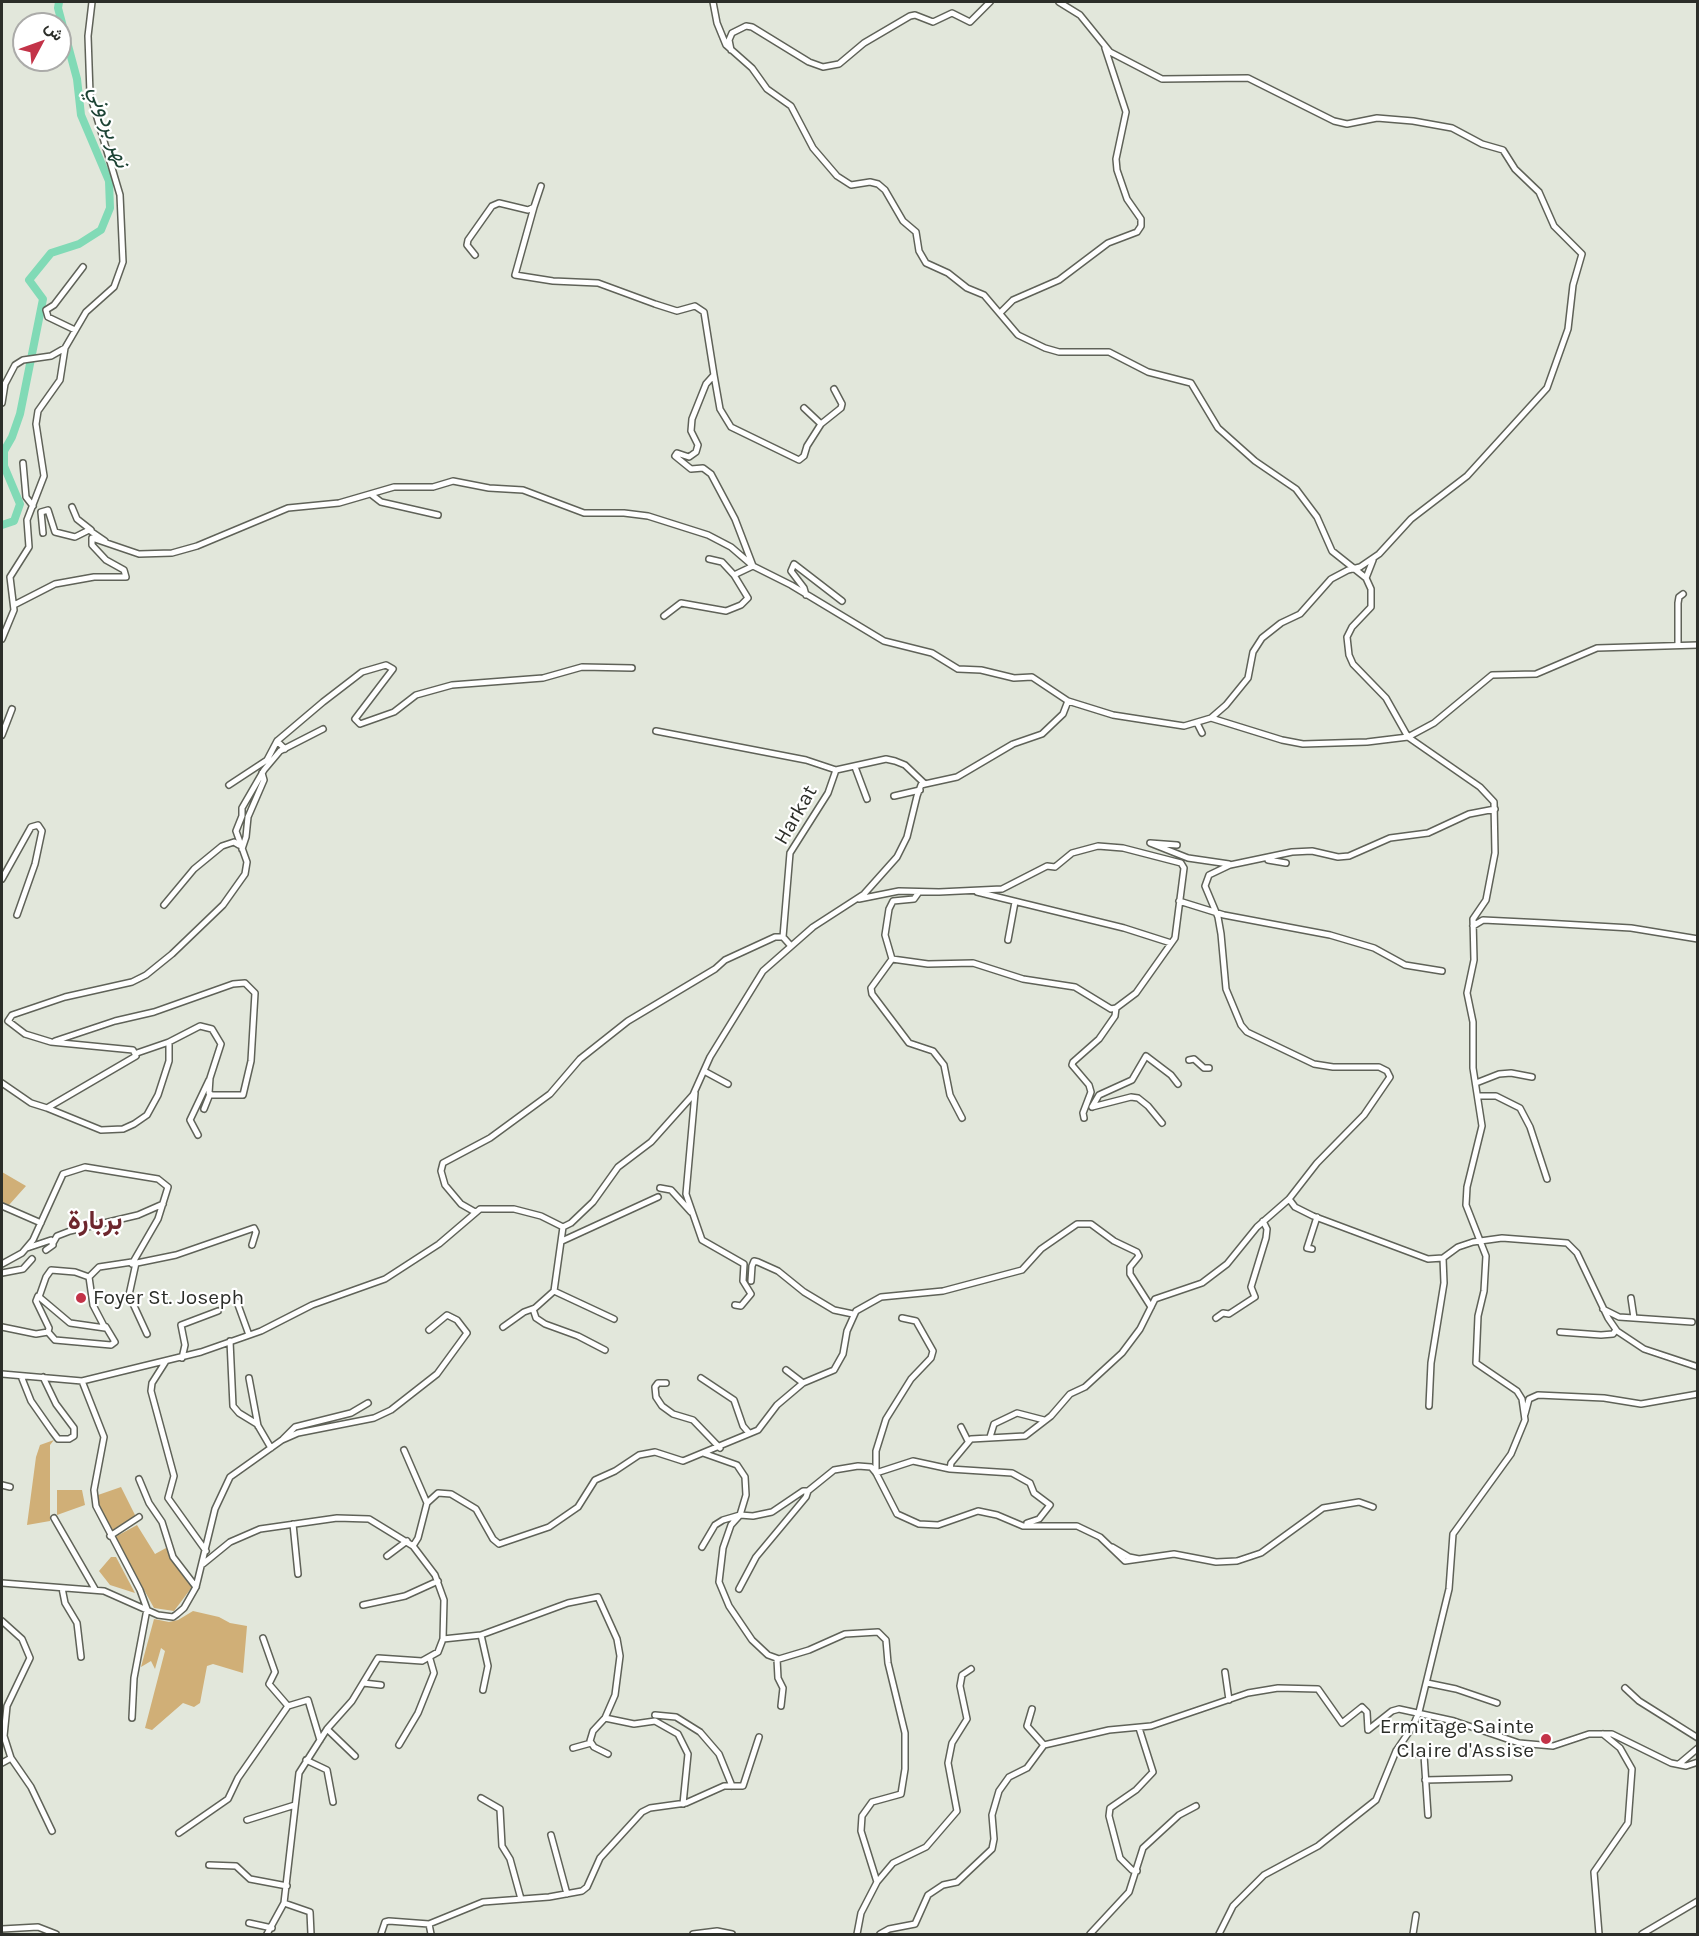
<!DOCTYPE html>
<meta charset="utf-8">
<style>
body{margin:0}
#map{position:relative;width:1699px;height:1936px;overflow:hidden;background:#e2e7db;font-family:Karla,Vazirmatn,sans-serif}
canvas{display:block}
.frame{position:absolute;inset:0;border:3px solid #2c2e29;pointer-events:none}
.north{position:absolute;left:12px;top:12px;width:60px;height:60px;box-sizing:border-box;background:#fff;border:2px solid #ababa9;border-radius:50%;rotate:49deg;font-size:16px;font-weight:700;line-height:24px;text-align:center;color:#2c2e29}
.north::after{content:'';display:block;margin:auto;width:21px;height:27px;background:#c33348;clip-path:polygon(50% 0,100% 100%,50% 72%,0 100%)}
</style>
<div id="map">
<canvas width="1699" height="1936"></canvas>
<div class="frame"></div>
<div class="north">ش</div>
</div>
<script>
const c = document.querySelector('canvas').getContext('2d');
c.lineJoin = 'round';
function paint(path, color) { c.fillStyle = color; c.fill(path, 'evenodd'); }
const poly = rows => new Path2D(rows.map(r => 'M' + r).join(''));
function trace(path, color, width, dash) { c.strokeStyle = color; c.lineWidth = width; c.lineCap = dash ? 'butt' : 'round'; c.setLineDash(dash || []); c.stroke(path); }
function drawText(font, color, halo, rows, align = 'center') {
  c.font = font + ' Karla,Vazirmatn,sans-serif'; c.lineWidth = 4.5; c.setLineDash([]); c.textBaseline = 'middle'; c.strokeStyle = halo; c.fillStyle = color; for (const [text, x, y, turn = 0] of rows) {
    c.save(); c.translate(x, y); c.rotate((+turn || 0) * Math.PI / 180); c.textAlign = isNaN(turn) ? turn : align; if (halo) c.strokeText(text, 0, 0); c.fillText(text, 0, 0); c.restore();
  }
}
paint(poly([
 [2,1172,26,1186,9,1205,2,1202],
 [54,1440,50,1445,50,1521,27,1525,36,1457,40,1445],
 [121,1487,136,1517,111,1533,97,1504,98,1495],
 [57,1490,82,1490,85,1505,57,1515],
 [137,1525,155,1554,166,1548,192,1587,174,1611,154,1608,115,1537],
 [111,1557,116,1557,135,1593,110,1585,99,1571],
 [193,1611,219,1617,230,1623,247,1626,243,1673,213,1664,207,1666,200,1703,194,1707,183,1703,152,1730,145,1728,165,1651,161,1648,155,1669,151,1661,141,1667,154,1619,169,1622,178,1620]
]), '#d0af77');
trace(poly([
 [2,525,14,521,20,504,4,466,4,451,12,437,20,414,43,299,29,280,51,253,79,244,101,230,110,208,109,181,81,115,77,79,58,8,59,2]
]), '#81dab6', 8);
const minor = poly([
 [713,2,717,23,726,45,752,68,767,89,791,106,813,148,837,176,851,185,870,182,878,184,885,190,903,221,916,232,919,251,926,263,948,273,967,288,984,295,1018,335,1045,348,1059,352,1109,352,1148,372,1191,383,1218,428,1255,461,1296,489,1317,517,1332,551,1366,578,1371,589,1371,607,1352,627,1347,637,1349,655,1353,664,1386,698,1408,737,1480,787,1494,802,1495,853,1486,900,1473,919,1474,960,1467,993,1473,1022,1473,1068,1482,1126,1467,1187,1466,1205,1486,1256,1484,1291,1478,1316,1476,1363,1517,1391,1522,1399,1525,1420,1511,1454,1453,1534,1449,1589,1419,1712,1413,1726,1396,1751,1376,1800,1318,1846,1264,1875,1233,1906,1219,1934],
 [731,50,729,40,732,33,746,26,752,27,809,62,823,67,839,64,864,43,910,16,915,15,933,22,952,13,970,22,990,2],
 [534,207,541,186],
 [475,255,467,245,468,240,492,206,499,203,528,210,534,207,515,275,553,281,598,283,655,304,677,311,695,306,704,312,714,375,706,384,692,419,691,431,698,445,696,452,689,457,677,453,675,456,691,469,703,468,711,474,735,519,753,566,734,575,748,598,741,605,726,611,681,603,664,616],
 [1001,312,1013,300,1059,280,1108,243,1137,232,1141,226,1141,219,1127,199,1117,170,1116,159,1126,112,1105,48],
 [75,330,48,317,46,310,54,305,83,267],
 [714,375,720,409,731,427,799,460,804,456,807,446,821,424,804,408],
 [2,403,5,384,15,365,23,360,51,356,65,348],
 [821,424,841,408,842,404,834,389],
 [23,463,26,497,33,506],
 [372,495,381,502,438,515],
 [72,507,77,519,91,530],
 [43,533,41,512,48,510,55,532,75,537,89,530,105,541],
 [709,559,722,562,734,575],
 [1366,578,1373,560],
 [806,595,804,588,791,571,794,564,842,601],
 [14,605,55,584,94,577,126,577,124,570,106,560,92,545,92,538,139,554,172,553,197,546,288,508,339,503,394,487,433,487,453,481,489,488,523,490,584,513,624,513,648,516,708,535,731,547,753,566,791,585,884,641,932,653,958,669,981,670,1014,678,1032,677,1068,701,1113,715,1184,726,1211,718,1226,705,1248,678,1253,652,1262,638,1281,623,1300,614,1331,579,1348,570,1360,567,1379,554,1411,519,1467,476,1547,388,1568,329,1573,285,1582,254,1554,226,1539,192,1515,169,1503,150,1482,144,1452,128,1413,121,1377,118,1347,124,1334,121,1248,78,1162,79,1110,52,1080,15,1059,2],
 [2,639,14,610,10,577,29,547,27,520,44,476,36,424,38,411,60,380,65,348,86,312,114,287,123,262,120,195,90,94,88,36,92,2],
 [1678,645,1678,603,1679,597,1683,594],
 [1211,718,1282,740,1303,744,1367,742,1408,737,1434,723,1492,675,1536,674,1597,648,1698,645],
 [1197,723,1202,733],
 [2,735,12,709],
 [285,749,277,741,323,702,362,672,386,665,393,669,355,719,360,724,394,712,416,695,452,685,543,678,582,667,632,668],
 [855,767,867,799],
 [925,784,957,777,1013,744,1042,734,1063,714,1068,701],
 [229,785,267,760,277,741],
 [894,796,920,790],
 [1177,845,1150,843,1188,858,1229,864],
 [242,849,246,837,248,817,264,780,262,773],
 [1268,860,1286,863],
 [2,879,31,827,38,825,42,831,35,864,17,915],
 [919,892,914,899,893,901,889,909,885,935,892,959,928,964,973,963,1023,979,1075,987,1111,1009,1116,1008],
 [977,892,1124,928,1171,943],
 [859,899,899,891,939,892,1002,889,1047,866,1055,867,1072,853,1098,846,1123,848,1181,863,1184,868,1175,938,1136,993,1116,1008,1115,1016,1099,1039,1073,1062,1072,1065,1089,1085,1091,1092,1083,1113,1084,1118],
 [1179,901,1224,915,1330,935,1374,948,1405,965,1442,971],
 [164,905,194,869,222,846,234,842,239,845],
 [1473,926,1483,920,1544,923,1631,928,1698,939],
 [1008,940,1015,902],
 [791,946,783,937,790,853,828,793,836,770],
 [892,959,871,988,872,994,909,1043,933,1051,944,1065,950,1095,962,1118],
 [137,1053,169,1042],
 [1189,1060,1194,1059,1204,1068,1209,1068],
 [704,1071,728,1084],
 [2,1083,31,1103,47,1108,136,1056,133,1050,51,1042,25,1034,8,1021,12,1015,65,997,132,982,146,975,172,954,223,905,245,874,247,862,236,831,242,816,242,808,264,770,280,751,323,729],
 [1476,1083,1499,1074,1511,1073,1532,1077],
 [695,1093,686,1194,702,1240,744,1264,743,1281,751,1294,741,1306,735,1305],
 [1478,1096,1496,1096,1520,1108,1530,1127,1547,1179],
 [1092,1107,1099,1095,1132,1080,1146,1056,1171,1075,1178,1084],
 [1092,1107,1131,1097,1138,1098,1148,1106,1162,1123],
 [47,1108,101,1130,123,1129,134,1124,147,1115,158,1095,169,1061,169,1042,200,1026,212,1029,221,1044,210,1078,209,1093,212,1095,243,1095,251,1061,255,993,245,983,233,984,154,1012,115,1021,55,1041],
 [204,1109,210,1094],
 [198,1135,190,1120,209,1080],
 [660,1188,671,1190,691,1212],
 [1289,1199,1295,1207,1313,1216,1428,1259,1443,1258,1458,1247,1473,1242,1502,1238,1567,1243,1577,1253,1608,1318,1617,1331,1644,1349,1698,1367],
 [2,1206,41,1223],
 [475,1212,461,1204,445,1185,441,1171,443,1163,490,1138,550,1094,580,1059,628,1021,715,969,725,960,775,937,783,937],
 [562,1241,658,1197],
 [53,1243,57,1236,70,1231,138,1215,163,1204],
 [27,1248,51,1240,53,1245,46,1250],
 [1312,1249,1307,1248,1317,1217],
 [136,1263,129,1295,147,1334],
 [2,1264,22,1253,33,1240,63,1174,85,1167,158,1179,168,1187,158,1219,132,1264,176,1255,254,1228,256,1232,252,1245],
 [2,1273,23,1269,32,1259],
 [751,1281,752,1266,754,1261,758,1262,778,1271,804,1292,834,1310,853,1314],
 [554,1291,614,1319],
 [39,1297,46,1277,51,1270,75,1272,89,1277],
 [1631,1298,1634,1318],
 [237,1302,249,1335],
 [533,1309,536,1318,545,1324,578,1336,605,1350],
 [1603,1309,1619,1317,1692,1322],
 [902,1318,916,1321,933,1351,931,1358,911,1379,886,1419,876,1451,876,1473,913,1461,950,1469,951,1463,971,1439,1025,1436,1051,1416,1070,1394,1085,1387,1122,1353,1140,1329,1155,1299,1202,1283,1227,1264,1257,1227,1289,1199,1317,1163,1364,1115,1390,1077,1387,1071,1379,1067,1333,1067,1314,1064,1247,1032,1241,1025,1226,989,1221,934,1218,917,1205,886,1209,875,1230,865,1292,852,1312,851,1338,857,1349,856,1390,838,1428,833,1469,814,1495,809],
 [1216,1318,1223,1313,1229,1314,1255,1297,1251,1287,1266,1238,1267,1229,1263,1221],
 [2,1327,36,1334,48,1332,49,1328,36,1301,38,1296,70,1323,105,1328,93,1305,89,1277,99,1267,132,1262],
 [503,1327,524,1312,535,1308,554,1291,563,1227],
 [48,1332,55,1340,111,1345,115,1342,106,1327],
 [1560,1332,1601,1335,1613,1334,1616,1330],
 [230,1341,233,1406,239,1413,257,1424,271,1448],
 [182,1358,185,1345,181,1325,218,1311],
 [166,1361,152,1383,151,1391,174,1476,168,1498,206,1551],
 [786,1370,803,1383],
 [2,1374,82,1381,201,1352,261,1331,312,1305,385,1279,439,1244,480,1209,514,1209,541,1216,563,1227,571,1223,593,1202,618,1167,651,1142,693,1095,710,1057,763,971,813,927,864,894,897,857,907,837,917,796,921,785,925,784,905,765,895,761,886,759,836,770,806,760,656,731],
 [21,1376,31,1401,52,1431,58,1439,69,1439,74,1436,74,1428,56,1404,43,1377],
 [249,1378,258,1426],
 [701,1378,734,1400,743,1426,749,1433],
 [82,1381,104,1437,94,1490,96,1506,140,1590,147,1609,134,1678,132,1718],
 [666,1383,658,1383,655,1387,656,1397,662,1406,673,1414,693,1420,720,1448],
 [1429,1406,1431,1363,1444,1283,1443,1258],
 [1525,1414,1529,1399,1538,1395,1604,1398,1641,1404,1698,1394],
 [961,1427,968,1441],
 [990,1437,994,1424,1017,1413,1044,1420],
 [283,1439,295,1427,351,1413,368,1403],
 [404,1450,427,1503],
 [703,1453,737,1465,745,1477,746,1495,740,1515,731,1525,723,1548,719,1582,729,1606,752,1640,768,1655,779,1659,809,1650,845,1634,878,1632,886,1640,888,1663,905,1733,905,1769,901,1794,872,1802,862,1816,861,1831,877,1882,861,1913,857,1934],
 [950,1469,1012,1473,1030,1483,1034,1493,1050,1505,1039,1519,1027,1523],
 [139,1479,149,1503,162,1522,173,1557,196,1587],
 [2,1485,10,1487],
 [54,1518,95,1589],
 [293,1524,298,1574],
 [110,1536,139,1517],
 [413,1546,418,1538,427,1503,438,1493,451,1494,476,1509,493,1539,499,1544,549,1527,578,1507,595,1480,615,1471,639,1455,655,1452,683,1461,758,1430,777,1405,803,1383,834,1370,843,1354,847,1331,856,1311,881,1297,943,1291,1022,1270,1041,1249,1077,1224,1091,1224,1114,1241,1137,1252,1139,1256,1130,1267,1130,1274,1151,1307],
 [702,1547,715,1525,723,1520,740,1515,753,1516,772,1512,803,1491,808,1491,834,1470,858,1466,871,1467,876,1473,897,1514,919,1524,938,1525,978,1511,997,1515,1023,1526,1077,1526,1100,1537,1125,1561,1174,1554,1216,1562,1237,1561,1261,1553,1323,1508,1359,1502,1373,1507],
 [1112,1547,1129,1557,1139,1559],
 [387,1556,407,1541],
 [203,1564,230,1542,260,1529,337,1518,369,1519,413,1546,435,1575,444,1600,443,1639,438,1652,422,1661,378,1658,352,1701,327,1729,299,1773,284,1903,267,1934],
 [2,1583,104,1591,158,1615,173,1617,177,1614,184,1608,196,1587,215,1509,230,1477,282,1440,298,1433,374,1418,391,1410,437,1374,467,1333,457,1320,447,1315,429,1330],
 [62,1588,65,1603,77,1623,81,1657],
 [739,1589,756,1557,806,1497,808,1491],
 [363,1605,405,1596,438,1581],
 [2,1621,22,1639,30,1658,7,1706,4,1736,11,1758,31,1787,52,1831],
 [481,1635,488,1666,483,1690],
 [263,1638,275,1672,269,1684,288,1706],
 [443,1639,481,1635,568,1603,598,1597,617,1639,620,1656,615,1695,605,1718,634,1724,655,1721,678,1734,688,1754,683,1804],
 [777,1659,778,1678,783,1688,781,1706],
 [1225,1672,1229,1700],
 [363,1683,381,1685],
 [1427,1683,1456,1689,1497,1703],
 [1625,1688,1639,1701,1698,1738],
 [1032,1709,1027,1726,1044,1745],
 [655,1715,676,1717,700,1732,719,1754,732,1786],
 [605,1718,593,1731,590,1741,594,1747,608,1754],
 [327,1729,355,1756],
 [399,1745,418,1713,434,1673,430,1659],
 [573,1748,591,1743],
 [1396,1751,1424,1755,1428,1815],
 [306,1760,327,1770,333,1802],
 [2,1763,11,1758],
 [1679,1764,1698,1748],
 [1425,1780,1509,1778],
 [481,1798,500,1809,502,1846,510,1859,521,1899],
 [247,1820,295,1805],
 [179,1833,228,1799,238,1778,288,1706,308,1700,320,1740],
 [551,1835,567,1894],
 [209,1865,236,1866,250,1879,287,1886],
 [1137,1871,1132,1870,1120,1858,1109,1816,1110,1808,1136,1790,1153,1772,1139,1728],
 [877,1882,893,1863,926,1847,957,1811,948,1763,952,1743,967,1719,960,1686,962,1675,971,1669],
 [284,1903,310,1912,311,1934],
 [249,1923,272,1928],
 [429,1924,431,1934],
 [2,1929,38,1927,56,1934],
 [381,1934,385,1922,389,1921,429,1924,483,1902,549,1897,582,1891,587,1887,600,1858,642,1812,650,1808,686,1803,724,1786,743,1786,759,1737],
 [693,1934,717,1931,732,1934],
 [880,1934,889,1929,915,1924,928,1895,943,1885,957,1882,992,1849,994,1839,992,1815,999,1791,1009,1777,1027,1768,1044,1745,1109,1730,1151,1726,1248,1693,1278,1688,1318,1689,1342,1723,1362,1707,1367,1712,1368,1730,1392,1711,1399,1709,1454,1721,1519,1743,1553,1746,1589,1734,1612,1734,1671,1763,1686,1766,1698,1762],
 [1090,1934,1129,1892,1143,1848,1179,1815,1196,1806],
 [1413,1934,1416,1915],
 [1599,1934,1594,1872,1628,1823,1632,1769,1620,1748,1603,1734],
 [1642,1934,1698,1901]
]);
trace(minor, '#5f6258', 8);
trace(minor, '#fff', 5);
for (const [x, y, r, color] of [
 [81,1298,6,"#c33348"],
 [1546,1739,6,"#c33348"]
]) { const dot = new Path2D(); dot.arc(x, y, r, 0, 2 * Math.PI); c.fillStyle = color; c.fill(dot); trace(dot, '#fff', 2); }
drawText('21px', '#2c2e29', '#fff', [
 ["Harkat",796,815,-60]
]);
drawText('21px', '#2c2e29', '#fff', [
 ["Foyer St. Joseph",93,1298],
 ["Ermitage Sainte",1534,1727,"right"],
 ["Claire d'Assise",1534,1751,"right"]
], 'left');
drawText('italic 22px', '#1c4334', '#fff', [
 ["نهر بردوني",109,127,71]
]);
drawText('bold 27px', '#6d262d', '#fff', [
 ["بربارة",95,1221]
]);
</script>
